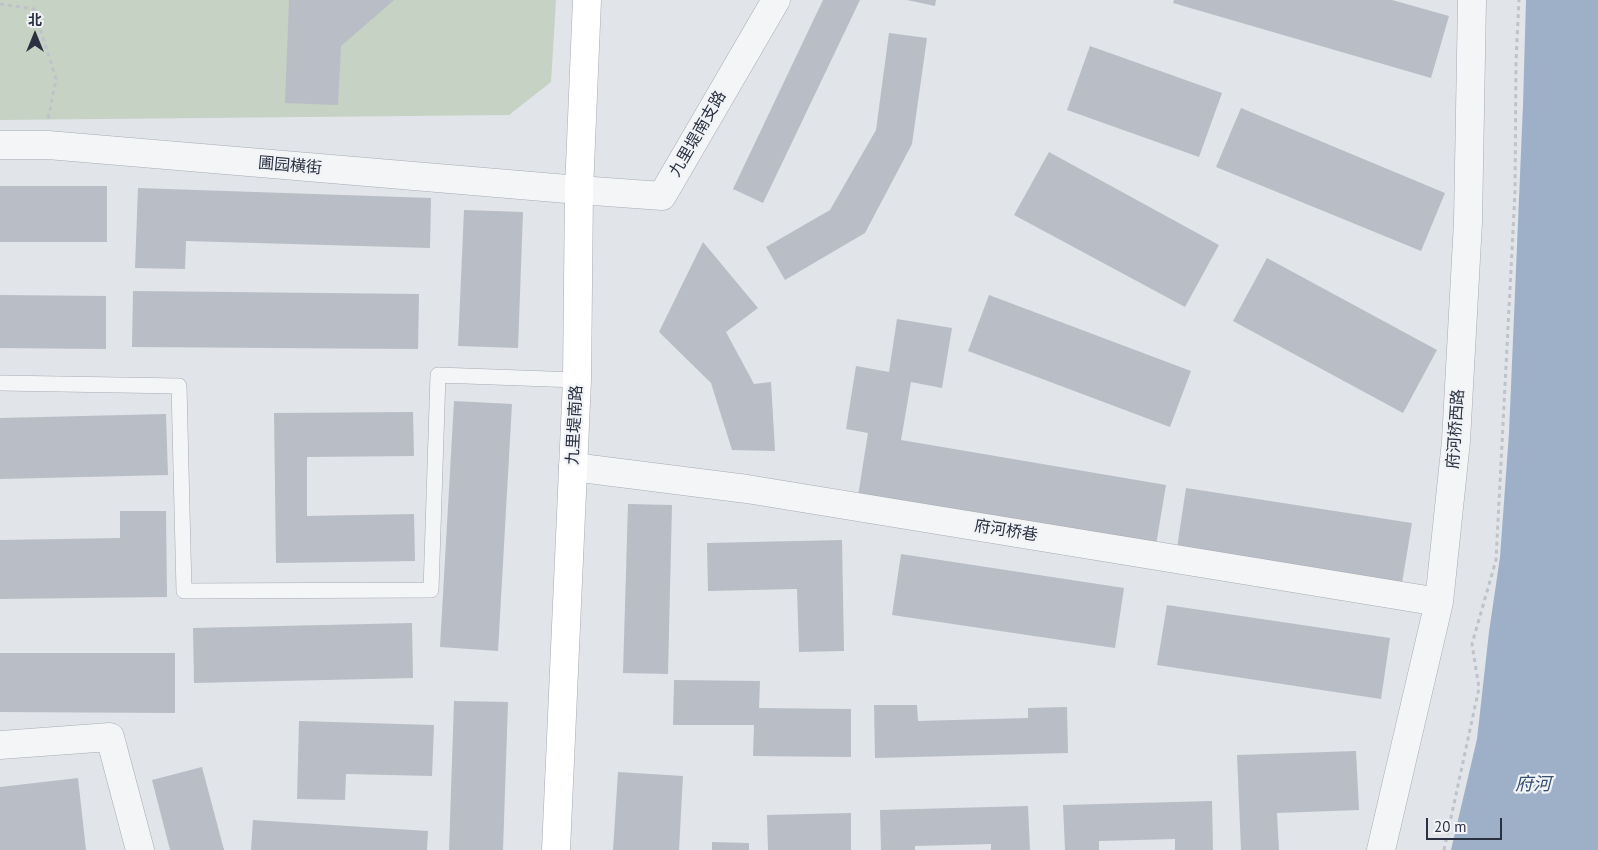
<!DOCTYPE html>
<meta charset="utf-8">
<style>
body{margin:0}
#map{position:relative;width:1598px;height:850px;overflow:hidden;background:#e1e4e9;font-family:"PT Sans","Noto Sans SC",sans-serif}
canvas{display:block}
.north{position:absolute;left:10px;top:10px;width:50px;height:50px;-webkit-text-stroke:4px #f1f3f6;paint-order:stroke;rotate:0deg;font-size:14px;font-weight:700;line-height:20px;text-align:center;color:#2a3140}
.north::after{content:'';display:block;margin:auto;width:18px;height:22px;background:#2a3140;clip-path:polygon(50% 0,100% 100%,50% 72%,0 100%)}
.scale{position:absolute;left:1426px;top:818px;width:76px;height:22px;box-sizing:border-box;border:2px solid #2a3140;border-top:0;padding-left:6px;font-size:15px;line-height:18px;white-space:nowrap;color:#2a3140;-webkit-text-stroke:4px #f1f3f6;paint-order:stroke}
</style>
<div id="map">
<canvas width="1598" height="850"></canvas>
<div class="north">北</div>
<div class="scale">20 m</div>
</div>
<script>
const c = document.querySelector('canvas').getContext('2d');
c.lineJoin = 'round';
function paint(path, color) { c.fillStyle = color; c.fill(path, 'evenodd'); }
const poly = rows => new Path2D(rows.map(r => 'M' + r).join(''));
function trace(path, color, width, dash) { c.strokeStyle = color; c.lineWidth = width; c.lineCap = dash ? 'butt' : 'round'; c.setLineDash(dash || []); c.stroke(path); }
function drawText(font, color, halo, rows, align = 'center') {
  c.font = font + ' "PT Sans","Noto Sans SC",sans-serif'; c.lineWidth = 4.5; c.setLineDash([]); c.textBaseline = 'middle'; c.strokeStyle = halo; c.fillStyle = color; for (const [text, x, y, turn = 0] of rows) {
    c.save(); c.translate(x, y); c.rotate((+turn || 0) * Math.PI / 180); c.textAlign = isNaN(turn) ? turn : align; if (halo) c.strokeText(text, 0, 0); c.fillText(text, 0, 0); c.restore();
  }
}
paint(poly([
 [0,0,556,0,551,82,509,115,0,120]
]), '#c6d2c3');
paint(poly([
 [1526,0,1598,0,1598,850,1451,850,1477,739,1489,632,1500,557,1509,433,1523,105]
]), '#9eb0c7');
paint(poly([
 [289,0,394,0,341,46,338,105,285,103],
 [823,0,860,0,763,203,733,189],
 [907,0,936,0,935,6],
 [1174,0,1392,0,1449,16,1431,78,1173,3],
 [889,33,927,38,912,144,865,233,785,280,766,247,830,210,876,130],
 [1090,46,1222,93,1199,157,1067,110],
 [1241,108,1445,193,1421,251,1216,167],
 [1049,152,1219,245,1185,307,1014,215],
 [0,186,107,186,107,242,0,242],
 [138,188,431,198,430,248,186,241,185,269,135,268],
 [464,210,523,212,518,348,458,346],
 [703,242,758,308,726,332,754,384,771,382,775,451,732,450,711,383,659,332],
 [1267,258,1437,350,1403,413,1233,321],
 [133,291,419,294,418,349,132,347],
 [0,295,106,296,106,349,0,348],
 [989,295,1191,371,1170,427,968,351],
 [897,319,952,328,942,388,911,382,901,440,1166,485,1156,545,858,496,868,433,846,429,856,366,889,372],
 [454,401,512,404,498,651,440,647],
 [413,412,414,456,307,457,307,516,414,514,415,561,276,563,274,413],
 [166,414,168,475,0,479,0,418],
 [1186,488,1412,523,1402,583,1177,548],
 [628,504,672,505,668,674,623,673],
 [120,511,166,511,167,597,0,599,0,540,120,538],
 [842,540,844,651,799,652,797,589,708,591,707,543],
 [901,554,1124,588,1115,648,892,615],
 [1167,605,1390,638,1381,699,1157,665],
 [412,623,413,678,194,683,193,628],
 [0,653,175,653,175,713,0,712],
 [674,680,760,681,759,708,851,709,851,757,753,756,754,725,673,725],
 [454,701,508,702,503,850,449,850],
 [874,705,917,705,918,721,1028,718,1028,708,1067,707,1068,753,875,758],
 [299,721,434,725,432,776,346,774,345,800,297,799],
 [1356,751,1359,810,1277,813,1279,850,1241,850,1237,755],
 [202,767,224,850,170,850,152,780],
 [618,772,683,776,679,850,613,850],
 [78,778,86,850,0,850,0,787],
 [1212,801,1213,850,1175,850,1175,839,1099,841,1099,850,1065,850,1063,805],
 [1028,806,1030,850,991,850,991,844,915,846,915,850,881,850,880,810],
 [851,813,851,850,768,850,767,815],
 [253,820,428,831,427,850,251,850],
 [712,842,749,843,749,850,712,850]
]), '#b9bdc5');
const lane = poly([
 [0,383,179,386,184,591,431,590,438,375,577,380]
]);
const street = poly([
 [0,145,48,145,579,190,662,196,776,0],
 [573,467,747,489,1439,602],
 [0,745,110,737,140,850],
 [1381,850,1439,602,1456,441,1468,222,1472,0]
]);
const secondary = poly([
 [556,850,577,380,579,190,587,0]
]);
trace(lane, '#a6abb3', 16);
trace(street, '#a6abb3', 29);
trace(secondary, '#a6abb3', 29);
trace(poly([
 [0,4,34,9,56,79,48,120],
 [1444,850,1479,688,1472,644,1496,560,1515,192,1516,61,1519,0]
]), '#bfc2c7', 3, [4, 4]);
trace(lane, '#f4f5f7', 15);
trace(street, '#f4f5f7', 28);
trace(secondary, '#fff', 28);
drawText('16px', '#2a3140', '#f1f3f6', [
 ["九里堤南支路",698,134,-60],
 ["圃园横街",290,166,5],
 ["九里堤南路",575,425,-87],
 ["府河桥西路",1456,429,-86],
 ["府河桥巷",1006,531,9]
]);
drawText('italic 18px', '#374f71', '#f1f3f6', [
 ["府河",1533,785]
]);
</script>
